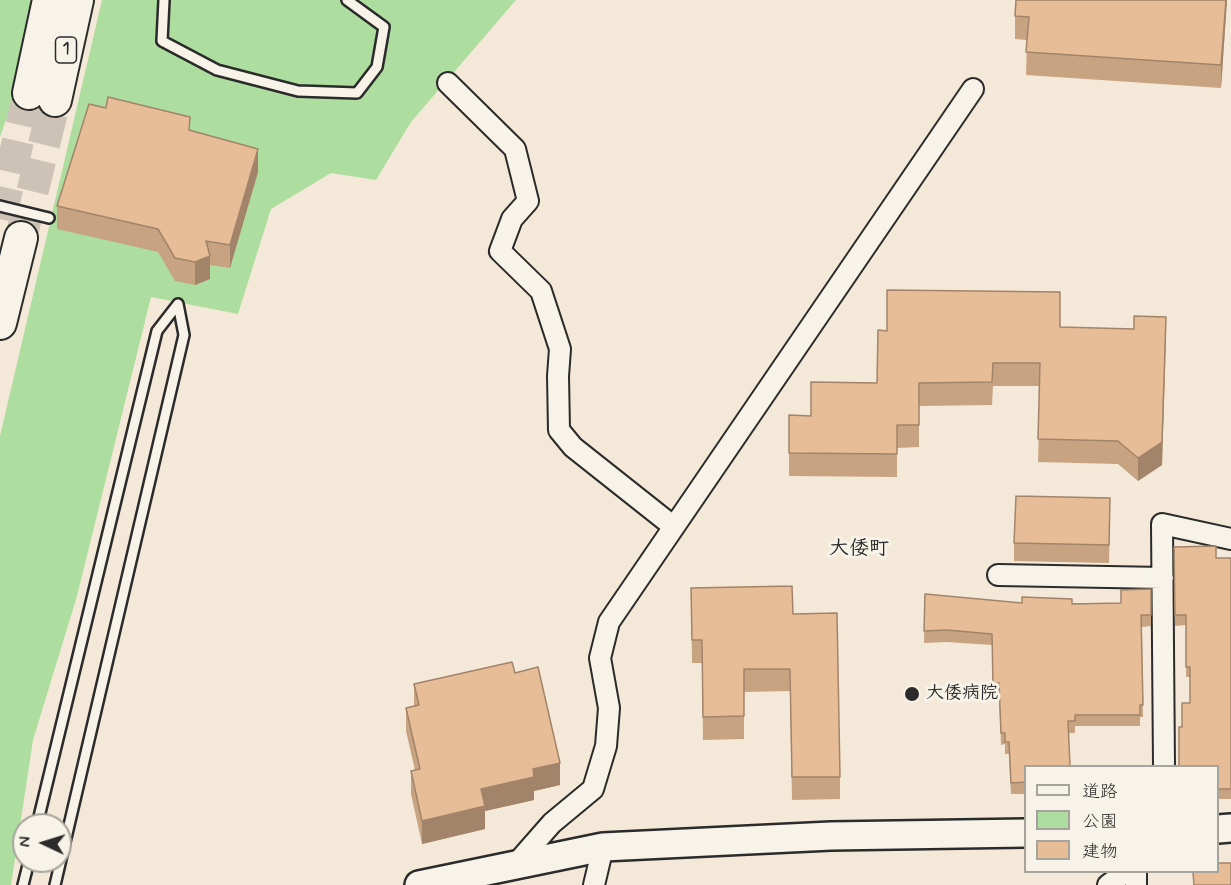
<!DOCTYPE html>
<meta charset="utf-8">
<style>
body{margin:0}
#map{position:relative;width:1231px;height:885px;overflow:hidden;background:#f4e8d8;font-family:Mynerve,"Klee One",sans-serif}
canvas{display:block}
.legend{position:absolute;left:1024px;top:765px;width:195px;height:108px;box-sizing:border-box;background:#f7f3e8;border:2px solid #a5a39c;margin:0;padding:8px 10px;list-style:none;font-size:18px;color:#2b2b2b}
.legend li{display:flex;align-items:center;gap:12px;height:30px}
.legend b{width:30px;border:2px solid #a5a39c}
.north{position:absolute;left:12px;top:813px;width:60px;height:60px;box-sizing:border-box;background:#f7f3e8;border:2px solid #a5a39c;border-radius:50%;rotate:274deg;font-size:16px;font-weight:700;line-height:24px;text-align:center;color:#2b2b2b}
.north::after{content:'';display:block;margin:auto;width:21px;height:27px;background:#2b2b2b;clip-path:polygon(50% 0,100% 100%,50% 72%,0 100%)}
</style>
<div id="map">
<canvas width="1231" height="885"></canvas>
<ul class="legend">
<li><b style="height:8px;background:#f7f3e8"></b>道路</li>
<li><b style="height:16px;background:#adde9f"></b>公園</li>
<li><b style="height:16px;background:#e7bd97"></b>建物</li>
</ul>
<div class="north">N</div>
</div>
<script>
const c = document.querySelector('canvas').getContext('2d');
c.lineJoin = 'round';
function paint(path, color) { c.fillStyle = color; c.fill(path, 'evenodd'); }
const poly = rows => new Path2D(rows.map(r => 'M' + r).join(''));
function trace(path, color, width, dash) { c.strokeStyle = color; c.lineWidth = width; c.lineCap = dash ? 'butt' : 'round'; c.setLineDash(dash || []); c.stroke(path); }
function drawText(font, color, halo, rows, align = 'center') {
  c.font = font + ' Mynerve,"Klee One",sans-serif'; c.lineWidth = 6; c.setLineDash([]); c.textBaseline = 'middle'; c.strokeStyle = halo; c.fillStyle = color; for (const [text, x, y, turn = 0] of rows) {
    c.save(); c.translate(x, y); c.rotate((+turn || 0) * Math.PI / 180); c.textAlign = isNaN(turn) ? turn : align; if (halo) c.strokeText(text, 0, 0); c.fillText(text, 0, 0); c.restore();
  }
}
paint(poly([
 [0,0,37,0,15,94,0,137],
 [102,0,516,0,411,122,376,180,331,173,271,209,238,314,151,297,77,596,33,740,11,885,0,885,0,436]
]), '#adde9f');
trace(poly([
 [0,219,29,93],
 [21,238,55,100]
]), '#ccc2b5', 32, [32, 16]);
const lane = poly([
 [164,0,162,41,217,70,298,91,357,93,377,67,384,27,347,0],
 [0,206,49,218],
 [37,825,157,331,178,304,184,335,55,885],
 [23,885,29,861]
]);
const street = poly([
 [448,83,515,149,528,201,512,219,500,251,541,291,560,349,558,376,559,430,573,447,674,527],
 [998,575,1163,578],
 [1164,766,1162,524,1231,539],
 [516,864,552,823,593,789,606,746,609,708,600,658,609,622,973,89],
 [594,885,603,847],
 [1108,885,1119,877,1122,872],
 [1136,885,1136,872]
]);
const secondary = poly([
 [1218,829,1231,828],
 [419,885,603,847,831,836,1026,833]
]);
const primary = poly([
 [29,93,49,0],
 [55,100,77,0],
 [0,323,21,238]
]);
trace(lane, '#2b2b2b', 14);
trace(street, '#2b2b2b', 24);
trace(secondary, '#2b2b2b', 32);
trace(primary, '#2b2b2b', 36);
trace(lane, '#f7f3e8', 9);
trace(street, '#f7f3e8', 20);
trace(secondary, '#f7f3e8', 27);
trace(primary, '#f7f3e8', 32);
paint(poly([
 [1227,0,1221,88,1026,75,1027,40,1015,39,1015,16],
 [190,130,258,172,230,268,210,265,210,279,195,285,175,281,158,252,57,229,57,206],
 [1060,327,1166,340,1162,465,1138,481,1118,464,1038,462,1040,386,993,386,992,405,919,406,919,447,897,448,897,477,789,476,789,415,811,416,877,383],
 [1110,516,1109,563,1014,561,1014,543],
 [1174,547,1216,558,1231,558,1231,799,1218,799,1218,766,1182,727,1190,703,1190,677,1186,677,1186,625,1175,626],
 [691,588,793,614,840,777,840,799,792,800,790,691,744,692,744,739,703,740,702,663,692,663],
 [1151,589,1151,626,1142,627,1143,717,1140,717,1140,726,1075,726,1075,733,1068,733,1026,766,1026,794,1011,794,1009,754,1005,754,1005,744,1001,745,999,695,993,695,992,645,947,642,924,643,925,594,1022,603,1121,603],
 [515,673,560,785,534,791,534,800,485,811,485,829,422,844,411,794,411,771,415,770,406,731,406,708,414,706,414,684]
]), '#c7a382');
paint(poly([
 [1226,0,1227,0,1221,88,1221,65],
 [258,149,258,172,230,268,230,245],
 [210,256,210,279,195,285,195,262],
 [1166,317,1162,465,1138,481,1138,458],
 [560,763,560,785,534,791,534,800,485,811,485,829,422,844,422,821,481,789,533,769]
]), '#a2846a');
const building = poly([
 [1016,0,1226,0,1221,65,1026,52,1029,17,1015,16,1016,0],
 [108,97,190,117,189,130,258,149,230,245,206,241,210,256,195,262,175,258,158,229,57,206,89,104,106,108,108,97],
 [887,290,1060,292,1060,327,1134,329,1134,316,1166,317,1162,442,1138,458,1118,441,1038,439,1040,363,993,363,992,382,919,383,919,425,897,425,897,454,789,453,789,415,811,416,811,382,877,383,878,330,887,331,887,290],
 [1016,496,1110,498,1109,545,1014,543,1016,496],
 [1216,546,1216,558,1231,558,1231,789,1218,789,1218,766,1179,766,1179,727,1182,727,1182,703,1190,703,1190,667,1186,667,1186,615,1175,615,1174,547,1216,546],
 [792,586,793,614,837,613,840,777,792,777,790,669,744,669,744,716,703,717,702,640,692,640,691,588,792,586],
 [1151,589,1151,615,1141,615,1143,705,1140,705,1140,715,1075,715,1075,721,1068,721,1070,766,1026,766,1026,782,1011,783,1009,742,1005,742,1005,733,1001,733,999,683,993,684,992,634,947,630,924,631,925,594,1022,603,1022,597,1072,599,1072,604,1121,603,1121,590,1151,589],
 [512,662,515,673,538,667,560,763,533,769,534,777,481,789,485,806,422,821,411,771,420,769,406,708,419,705,414,684,512,662],
 [1218,863,1231,863,1231,885,1194,885,1193,872,1218,872,1218,863]
]);
paint(building, '#e7bd97');
trace(building, '#a2846a', 1.5);
for (const [x, y, r, color] of [
 [912,694,8,"#2b2b2b"]
]) { const dot = new Path2D(); dot.arc(x, y, r, 0, 2 * Math.PI); c.fillStyle = color; c.fill(dot); trace(dot, '#f7f3e8', 2); }
for (const [x, y, w] of [
 [66,50,21]
]) { const box = new Path2D(); box.roundRect(x - w / 2, y - 13, w, 26, 4.5); c.fillStyle = '#f7f3e8'; c.fill(box); trace(box, '#2b2b2b', 1.5); }
drawText('bold 16px', '#2b2b2b', null, [
 ["1",66,50]
]);
drawText('bold 18px', '#2b2b2b', '#f7f3e8', [
 ["大倭病院",926,694]
], 'left');
drawText('bold 20px', '#2b2b2b', '#f7f3e8', [
 ["大倭町",859,550]
]);
</script>
